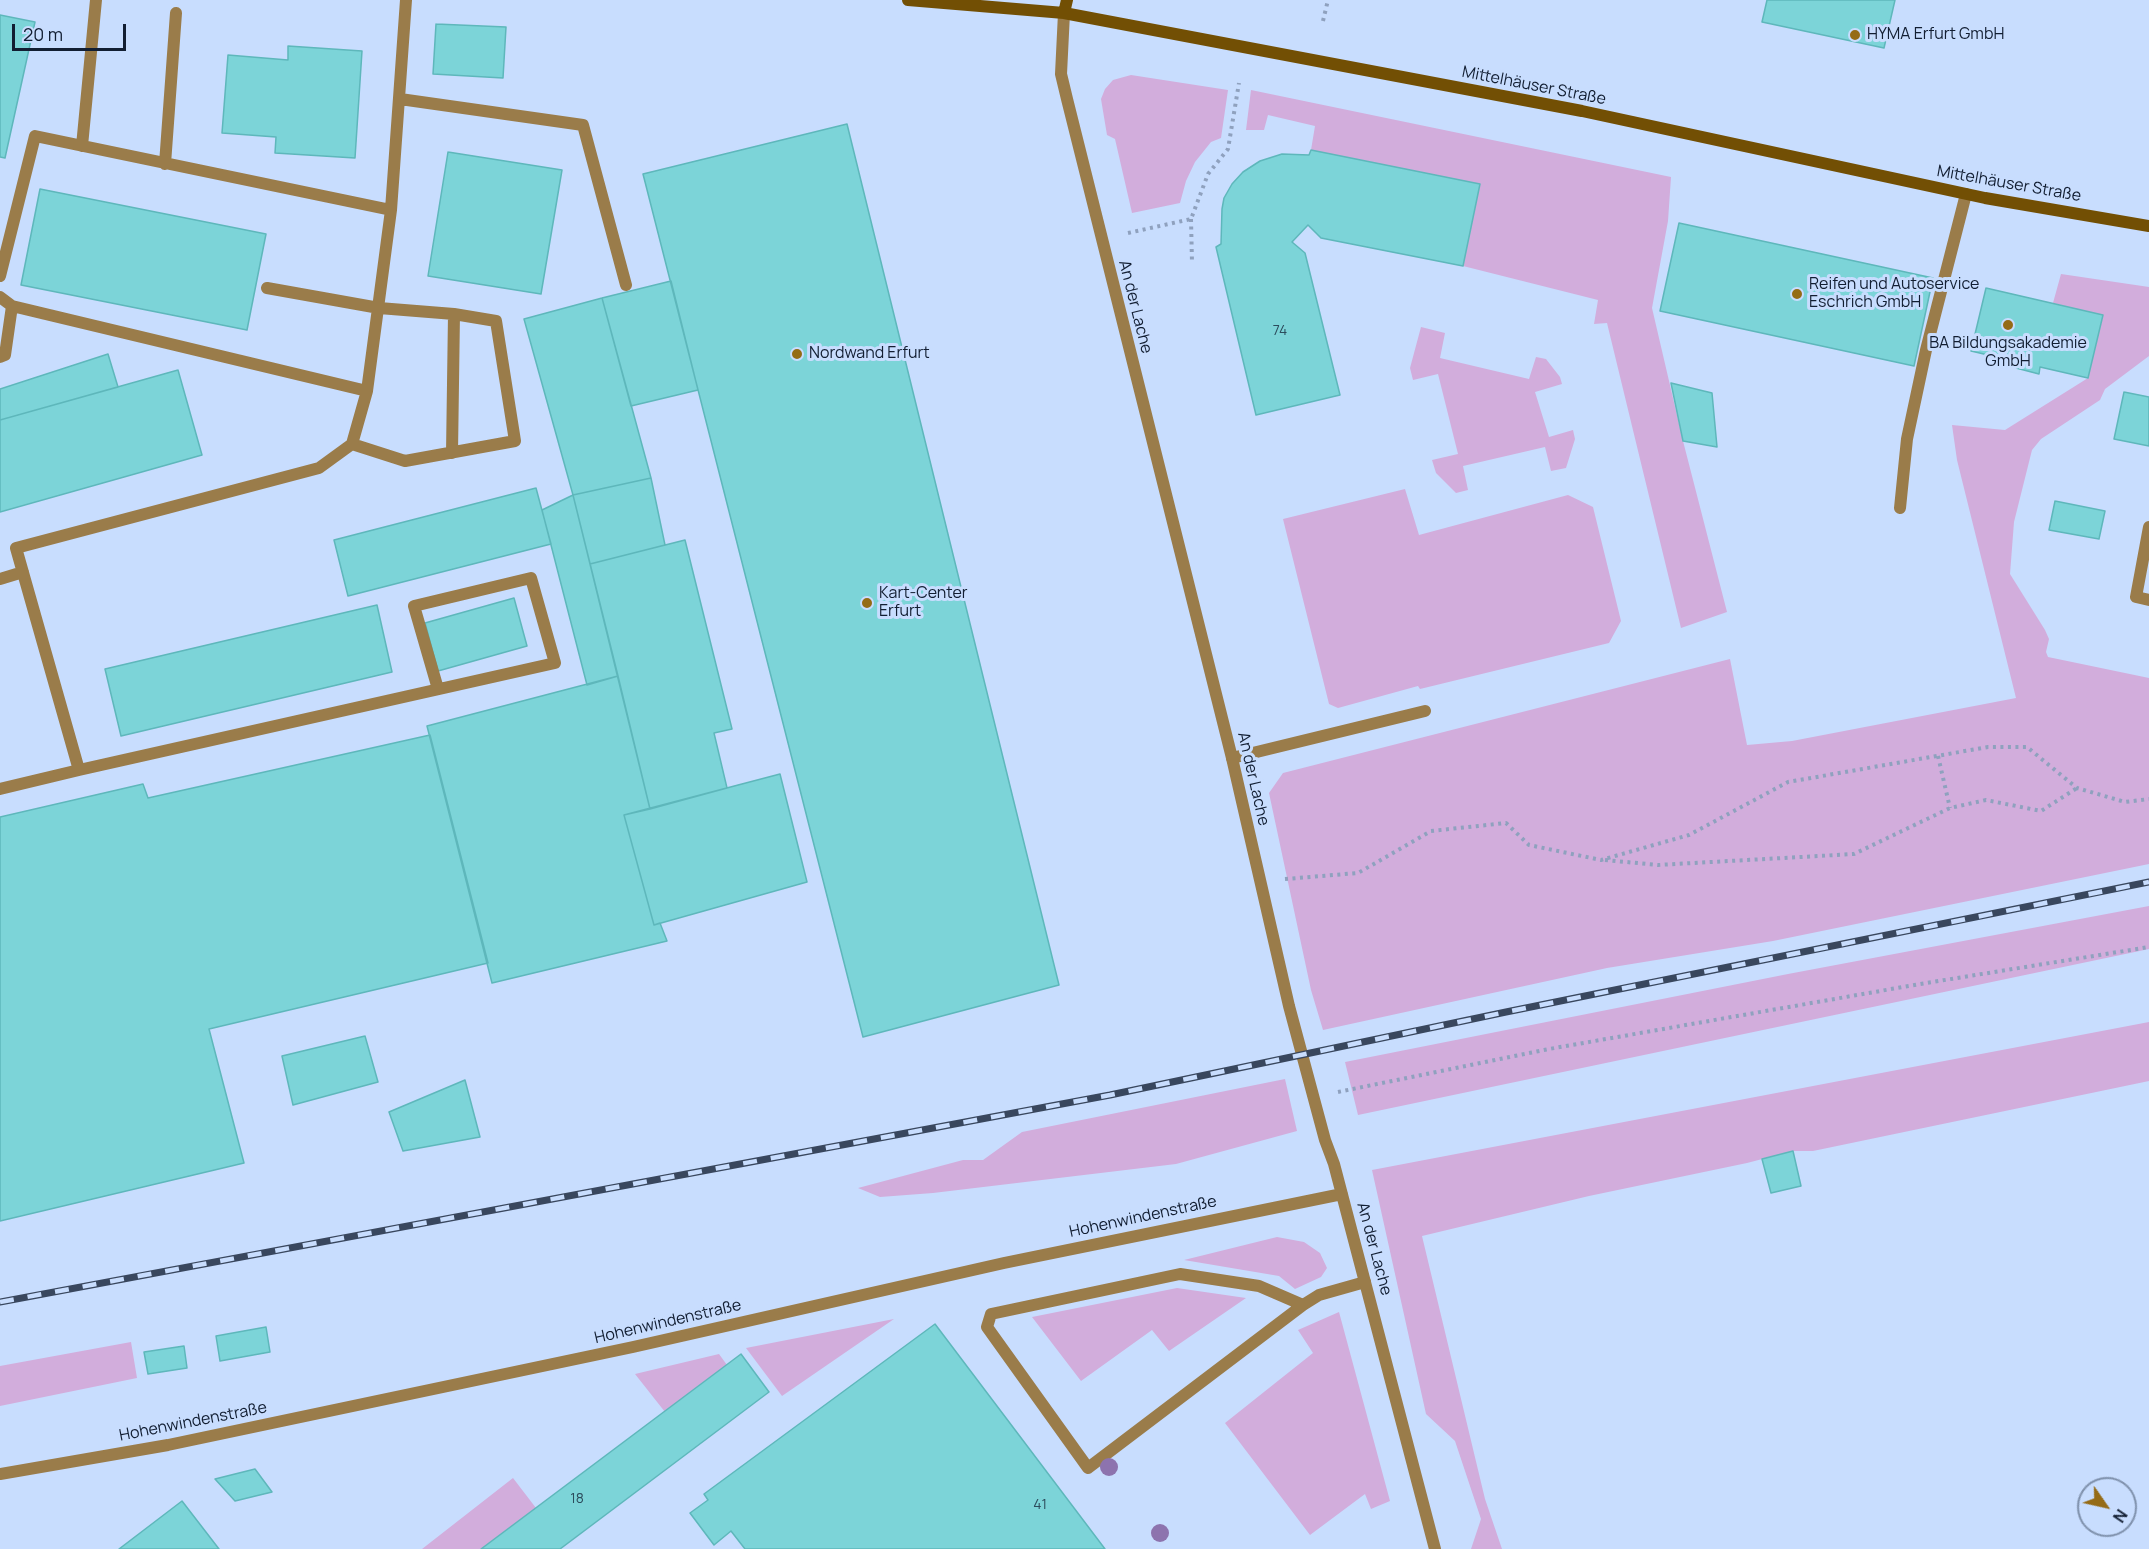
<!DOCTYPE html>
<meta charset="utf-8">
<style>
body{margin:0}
#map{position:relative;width:2149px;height:1549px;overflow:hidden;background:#c8ddfe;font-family:Manrope,sans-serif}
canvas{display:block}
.north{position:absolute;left:2077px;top:1477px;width:60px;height:60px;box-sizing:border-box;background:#c8ddfe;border:2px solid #7f91ac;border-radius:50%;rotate:124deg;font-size:16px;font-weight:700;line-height:24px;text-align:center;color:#121e32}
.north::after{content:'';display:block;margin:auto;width:21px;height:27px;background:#956b16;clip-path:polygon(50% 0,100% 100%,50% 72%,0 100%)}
.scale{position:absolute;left:12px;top:24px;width:114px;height:27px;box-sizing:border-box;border:3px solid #121e32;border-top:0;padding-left:8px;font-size:18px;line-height:21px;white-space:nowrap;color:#121e32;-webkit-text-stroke:4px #c8ddfe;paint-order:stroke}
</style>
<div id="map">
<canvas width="2149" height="1549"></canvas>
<div class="north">N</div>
<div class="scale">20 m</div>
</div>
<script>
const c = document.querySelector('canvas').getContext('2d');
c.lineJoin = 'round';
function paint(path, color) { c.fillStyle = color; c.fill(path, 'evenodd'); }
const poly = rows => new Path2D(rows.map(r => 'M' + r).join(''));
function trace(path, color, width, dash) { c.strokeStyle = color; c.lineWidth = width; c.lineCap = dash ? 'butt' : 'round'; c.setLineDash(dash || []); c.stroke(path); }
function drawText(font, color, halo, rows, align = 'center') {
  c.font = font + ' Manrope,sans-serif'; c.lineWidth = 6; c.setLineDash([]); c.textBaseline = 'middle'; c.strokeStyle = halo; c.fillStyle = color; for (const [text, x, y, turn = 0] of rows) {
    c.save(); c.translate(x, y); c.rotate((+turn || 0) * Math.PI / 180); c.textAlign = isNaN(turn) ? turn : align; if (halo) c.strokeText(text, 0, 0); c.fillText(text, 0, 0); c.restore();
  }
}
paint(poly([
 [1131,75,1228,90,1221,138,1211,142,1195,162,1186,181,1180,203,1132,213,1115,139,1107,135,1101,99,1105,89,1113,80],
 [1251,90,1671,177,1668,221,1652,308,1683,441,1727,612,1681,628,1607,323,1594,324,1598,300,1463,266,1480,184,1311,150,1315,126,1268,115,1264,130,1246,130],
 [2061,274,2149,287,2149,356,2105,389,2100,400,2041,439,2032,450,2014,522,2010,574,2045,630,2049,639,2046,652,2048,657,2149,678,2149,864,1773,941,1607,968,1323,1030,1311,990,1269,793,1283,773,1730,659,1747,745,1792,741,2016,698,1957,460,1952,425,2005,430,2088,378,2103,316,2053,303],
 [1421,327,1445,333,1440,358,1529,379,1536,357,1546,359,1560,377,1562,384,1535,392,1549,437,1573,430,1575,439,1566,468,1551,471,1545,447,1463,466,1468,490,1456,493,1436,473,1432,460,1458,454,1438,374,1413,380,1410,368],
 [1405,489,1419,535,1568,495,1593,507,1621,621,1609,643,1420,689,1418,686,1338,708,1329,704,1283,519],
 [2149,906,2149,949,1358,1115,1345,1062,1788,974],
 [2149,1022,2149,1081,1813,1151,1793,1151,1747,1163,1589,1196,1422,1236,1485,1499,1502,1549,1471,1549,1481,1519,1455,1441,1426,1414,1372,1170],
 [1285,1079,1297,1131,1176,1164,933,1193,880,1197,858,1188,963,1160,983,1160,1022,1132],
 [1277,1237,1304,1242,1320,1253,1327,1268,1321,1277,1295,1289,1279,1276,1184,1260],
 [1177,1288,1246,1298,1169,1351,1152,1330,1081,1381,1032,1317],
 [1339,1312,1390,1501,1371,1509,1365,1494,1310,1535,1225,1423,1313,1353,1298,1330],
 [894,1319,782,1396,746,1348],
 [131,1342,137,1378,0,1406,0,1366],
 [719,1354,727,1365,665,1412,635,1374],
 [513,1478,536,1508,481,1549,422,1549]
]), '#d2addc');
const building = poly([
 [1767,0,1895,0,1884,48,1762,22,1767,0],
 [0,15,35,22,5,158,0,157,0,15],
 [436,24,506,27,503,78,433,74,436,24],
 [288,46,362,51,355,158,275,153,276,137,222,133,228,55,288,60,288,46],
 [847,124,1059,985,863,1037,643,174,847,124],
 [1311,150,1480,184,1463,266,1321,238,1308,225,1292,242,1305,253,1340,395,1256,415,1216,247,1221,244,1222,209,1224,198,1232,184,1243,172,1260,161,1282,154,1309,155,1311,150],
 [448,152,562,170,541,294,428,276,448,152],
 [40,189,266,234,247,330,21,285,40,189],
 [1679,223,1933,278,1914,366,1660,311,1679,223],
 [671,281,698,390,631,406,602,298,671,281],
 [1986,288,2103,315,2088,378,2040,367,2039,374,2016,368,2018,362,1971,351,1986,288],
 [602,298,651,478,573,495,524,319,602,298],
 [108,354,118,387,0,420,0,389,108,354],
 [178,370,202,455,0,512,0,420,178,370],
 [1671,383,1712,393,1717,447,1683,441,1671,383],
 [2124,392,2149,397,2149,446,2114,439,2124,392],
 [651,478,665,545,590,564,573,495,651,478],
 [536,488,551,544,348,596,334,540,536,488],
 [573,495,618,676,587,685,542,510,573,495],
 [2055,501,2105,511,2099,539,2049,530,2055,501],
 [685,540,732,729,714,733,727,788,650,809,590,564,685,540],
 [514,598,527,646,438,671,425,623,514,598],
 [377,605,392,672,121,736,105,669,377,605],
 [618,676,650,809,624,815,654,925,660,923,667,941,492,983,427,726,618,676],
 [430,735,488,963,209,1029,244,1163,0,1221,0,817,143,784,148,798,430,735],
 [780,774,807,882,654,925,624,815,780,774],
 [365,1036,378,1082,293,1105,282,1056,365,1036],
 [465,1080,480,1137,403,1151,389,1112,465,1080],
 [1793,1151,1801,1186,1771,1193,1762,1159,1793,1151],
 [935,1324,1105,1549,745,1549,731,1531,714,1545,690,1513,708,1500,704,1494,935,1324],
 [266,1327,270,1352,220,1361,216,1336,266,1327],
 [184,1346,187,1368,148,1374,144,1352,184,1346],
 [741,1354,769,1392,560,1549,481,1549,741,1354],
 [255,1469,272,1492,235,1501,215,1479,255,1469],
 [182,1501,219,1549,119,1549,182,1501]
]);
paint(building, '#7cd4d8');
trace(building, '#5eb7bb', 1.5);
trace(poly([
 [1323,21,1328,0],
 [1191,219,1192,263],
 [1128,233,1191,219,1208,174,1228,149,1239,83],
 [1938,756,1950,808],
 [1605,860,1658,865,1854,854,1950,808,1986,800,2041,811,2077,788],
 [1285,879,1358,873,1431,831,1506,823,1529,845,1601,860,1689,835,1788,782,1988,747,2027,747,2077,788,2125,802,2149,799],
 [1338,1092,1549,1049,1920,984,2149,947]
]), '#8fa1be', 4, [3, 4.5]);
trace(poly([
 [400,99,583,125,626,285],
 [82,146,96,0],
 [165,164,176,13],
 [0,276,35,136,391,210,406,0],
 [267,288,379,308,454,314,496,321,515,441,405,461,352,444],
 [0,297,12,306],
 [0,357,5,355,12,306,367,391],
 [452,453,454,314],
 [1900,508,1907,439,1926,350,1966,194],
 [2149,527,2136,597,2149,600],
 [0,579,23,572],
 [1232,758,1425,711],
 [79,770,555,663,531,578,414,606,438,689],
 [0,789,79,770,16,548,319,468,352,444,367,391,391,210],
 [1303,1305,1259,1286,1180,1274,991,1314,987,1327,1088,1468,1303,1305,1319,1295,1365,1282]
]), '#9a7c4a', 12);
trace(poly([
 [1064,13,1061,74,1067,99,1232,758,1289,1006,1325,1140,1334,1164,1435,1549],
 [0,1474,168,1445,633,1347,1004,1263,1342,1194]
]), '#9a7c4a', 12);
trace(poly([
 [908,0,1064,13,1582,111,1985,198,2149,226],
 [1064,13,1067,0]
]), '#724f04', 12);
const rail = poly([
 [0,1302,1110,1095,1506,1012,2149,882]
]);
trace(rail, '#39475e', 7);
trace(rail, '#c8ddfe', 4.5, [14]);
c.fillStyle = '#8d73ae';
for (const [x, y] of [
 [1109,1467],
 [1160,1533]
]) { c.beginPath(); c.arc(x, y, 9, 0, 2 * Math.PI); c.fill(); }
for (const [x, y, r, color] of [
 [1855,35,6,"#956b16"],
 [1797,294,6,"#956b16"],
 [2008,325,6,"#956b16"],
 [797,354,6,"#956b16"],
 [867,603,6,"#956b16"]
]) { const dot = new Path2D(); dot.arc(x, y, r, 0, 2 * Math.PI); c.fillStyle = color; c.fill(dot); trace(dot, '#c8ddfe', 2); }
drawText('14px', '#2c4c5c', null, [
 ["74",1280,331],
 ["18",577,1499],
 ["41",1040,1505]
]);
drawText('16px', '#121e32', '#c8ddfe', [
 ["HYMA Erfurt GmbH",1867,35],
 ["Reifen und Autoservice",1809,285],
 ["Eschrich GmbH",1809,303],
 ["BA Bildungsakademie",2008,344,"center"],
 ["GmbH",2008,362,"center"],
 ["Nordwand Erfurt",809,354],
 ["Kart-Center",879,594],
 ["Erfurt",879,612]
], 'left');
drawText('16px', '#121e32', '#c8ddfe', [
 ["Mittelhäuser Straße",1534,86,11],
 ["Mittelhäuser Straße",2009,184,10],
 ["An der Lache",1135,307,76],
 ["An der Lache",1253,779,77],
 ["Hohenwindenstraße",1143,1217,-12],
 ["An der Lache",1374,1249,75],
 ["Hohenwindenstraße",668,1322,-13],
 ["Hohenwindenstraße",193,1422,-11]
]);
</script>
